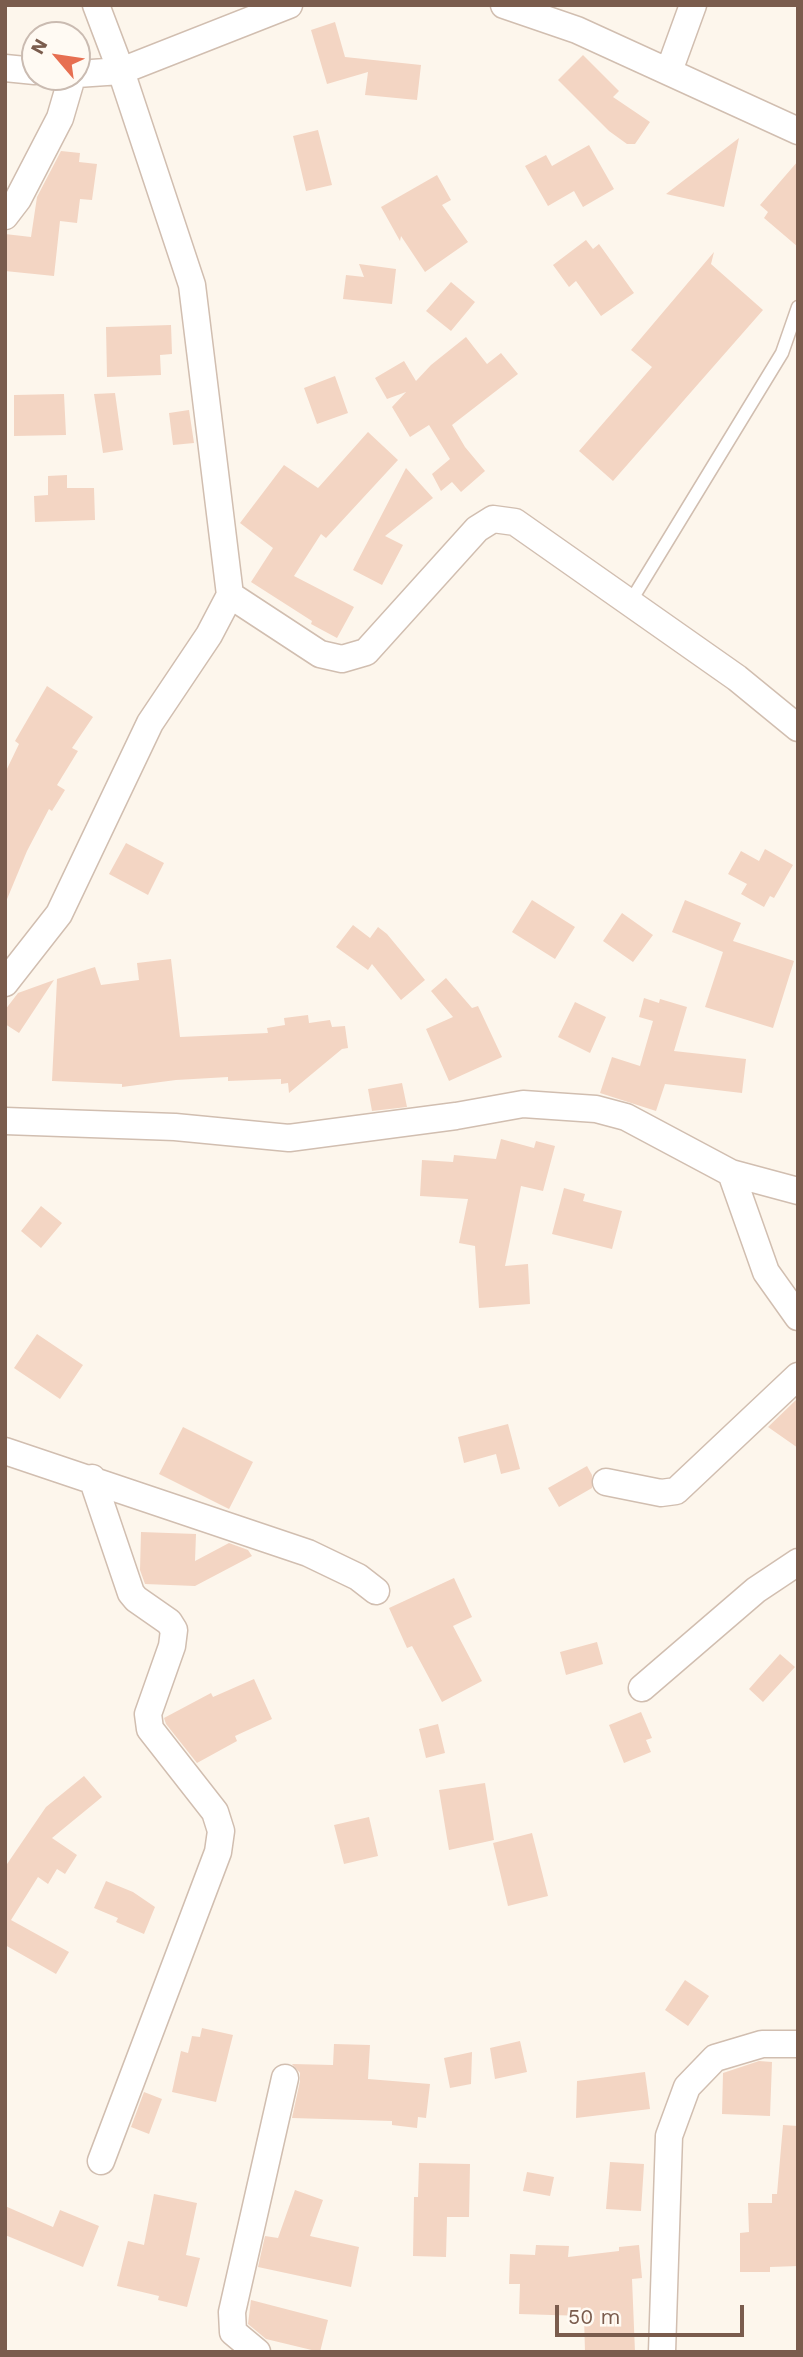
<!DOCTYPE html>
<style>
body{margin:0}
#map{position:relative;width:803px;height:2357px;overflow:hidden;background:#fdf6ec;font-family:"Work Sans",sans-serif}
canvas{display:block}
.frame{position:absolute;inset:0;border:7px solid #7a5c4d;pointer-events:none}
.north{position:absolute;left:21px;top:21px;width:70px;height:70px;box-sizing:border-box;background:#fffaf3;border:2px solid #cabbb1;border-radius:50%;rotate:299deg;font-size:19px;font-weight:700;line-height:28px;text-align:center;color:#7a5c4d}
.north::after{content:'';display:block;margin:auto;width:24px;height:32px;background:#e76f51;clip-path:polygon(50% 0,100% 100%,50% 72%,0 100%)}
.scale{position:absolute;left:555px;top:2305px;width:189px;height:32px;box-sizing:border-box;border:4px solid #7a5c4d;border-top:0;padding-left:9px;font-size:21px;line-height:24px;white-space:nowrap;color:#7a5c4d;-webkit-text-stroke:5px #fffaf3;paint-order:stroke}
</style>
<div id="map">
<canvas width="803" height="2357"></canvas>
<div class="frame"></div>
<div class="north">N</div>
<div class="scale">50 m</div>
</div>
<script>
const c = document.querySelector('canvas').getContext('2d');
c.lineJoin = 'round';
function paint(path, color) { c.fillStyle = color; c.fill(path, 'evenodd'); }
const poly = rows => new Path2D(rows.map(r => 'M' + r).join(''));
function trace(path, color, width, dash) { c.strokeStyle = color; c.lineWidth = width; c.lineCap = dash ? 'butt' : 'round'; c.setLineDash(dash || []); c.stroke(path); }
paint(poly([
 [335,22,345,57,421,65,417,100,365,95,368,72,327,84,311,30],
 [583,55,619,91,613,97,650,122,635,144,627,144,609,131,558,80],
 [318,130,332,185,306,191,293,136],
 [739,138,724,207,666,194],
 [589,145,614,189,583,207,574,191,548,206,525,166,546,155,552,166],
 [61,151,80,153,79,162,97,164,92,200,80,199,77,223,60,221,54,276,5,271,5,234,31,237,37,197],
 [798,161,798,247,764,218,768,212,760,205],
 [437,175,451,200,442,205,468,242,425,272,401,236,400,241,381,207],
 [586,240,593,249,599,244,634,293,601,316,576,281,569,287,553,265],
 [714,252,711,264,763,310,613,481,579,451,652,367,631,350],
 [359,264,396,269,392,304,343,299,346,275,364,277],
 [451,282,475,302,451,331,426,311],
 [171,325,172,354,160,355,161,375,107,377,106,327],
 [466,337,487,364,501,353,518,374,452,425,465,447,485,471,461,492,452,482,441,491,432,474,450,459,429,425,410,437,392,407,406,392,387,399,375,378,404,361,416,381,431,365],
 [335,376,348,413,317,424,304,388],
 [115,393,123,450,103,453,94,394],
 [64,394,66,435,14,436,14,395],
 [189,410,194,443,173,445,169,413],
 [368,432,398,460,326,538,321,534,294,576,354,607,337,638,311,624,312,621,251,582,273,548,240,523,284,465,318,488],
 [406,468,433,498,385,536,403,545,382,585,353,570],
 [67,475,67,488,94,488,95,520,35,522,34,496,48,495,48,476],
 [47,686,93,717,72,748,78,751,57,785,65,790,52,811,49,809,27,851,5,904,5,773,19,744,15,741],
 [126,843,164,863,148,895,109,874],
 [765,849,793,865,774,898,770,896,764,907,741,894,747,884,728,874,741,851,759,861],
 [532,900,575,927,555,959,512,932],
 [685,900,741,923,733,941,794,961,773,1028,705,1007,723,952,672,932],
 [622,913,653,935,633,962,603,941],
 [353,925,370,938,378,927,387,934,425,980,401,1000,372,964,368,970,336,947],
 [171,959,180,1037,268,1033,267,1028,285,1025,284,1018,308,1015,309,1023,330,1020,332,1027,345,1026,348,1048,342,1049,289,1093,288,1083,281,1084,281,1079,228,1081,228,1077,176,1080,122,1087,122,1084,52,1081,57,979,95,967,101,985,139,980,137,963],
 [446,978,472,1008,478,1006,502,1057,449,1081,426,1029,453,1017,431,991],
 [54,980,19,1033,5,1024,5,1010,18,993],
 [644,998,659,1003,660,999,687,1007,674,1051,746,1059,742,1093,665,1084,656,1111,600,1093,612,1057,640,1066,653,1021,639,1017],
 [575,1002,606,1017,590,1053,558,1037],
 [402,1083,407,1107,372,1111,368,1089],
 [501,1139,534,1148,536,1141,555,1146,543,1191,521,1186,505,1266,528,1264,530,1304,479,1308,475,1246,459,1243,468,1199,420,1196,422,1160,453,1162,454,1155,496,1159],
 [564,1188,585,1194,583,1201,622,1211,612,1249,552,1234],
 [41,1206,62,1223,41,1248,21,1231],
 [37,1334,83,1365,60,1399,14,1368],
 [798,1398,798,1448,768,1427],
 [508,1424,520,1469,501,1474,496,1454,464,1463,458,1437],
 [183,1427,253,1462,229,1509,159,1474],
 [587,1466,592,1475,592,1488,559,1507,548,1488],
 [141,1532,196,1534,195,1561,229,1543,248,1550,252,1556,195,1586,145,1584,140,1570],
 [454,1578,472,1617,453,1626,482,1681,442,1702,412,1646,407,1648,389,1608],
 [597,1642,603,1664,566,1675,560,1652],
 [780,1654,795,1667,763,1702,749,1689],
 [254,1679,272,1719,235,1736,237,1741,197,1763,166,1724,164,1718,211,1693,213,1697],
 [641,1712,652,1738,646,1740,651,1752,624,1763,609,1725],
 [438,1724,445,1753,426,1758,419,1729],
 [84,1776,102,1797,52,1838,77,1855,65,1874,57,1869,48,1884,38,1877,11,1920,69,1952,56,1974,5,1945,5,1867,46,1807],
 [485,1783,494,1840,449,1850,439,1790],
 [369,1817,378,1856,344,1864,334,1825],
 [532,1833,548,1896,508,1906,493,1843],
 [106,1881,133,1892,155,1907,144,1934,116,1922,118,1918,94,1908],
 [685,1980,709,1996,688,2026,665,2010],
 [202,2028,233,2035,216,2102,172,2092,181,2051,188,2053,192,2036,200,2037],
 [520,2041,527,2072,495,2079,490,2048],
 [334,2044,370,2045,368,2079,430,2084,426,2118,418,2117,417,2128,392,2125,392,2121,292,2118,300,2081,300,2073,292,2064,333,2065],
 [472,2052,471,2084,450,2088,444,2058],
 [759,2061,772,2062,770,2116,722,2114,723,2073],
 [645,2072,650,2109,576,2118,577,2081],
 [144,2092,162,2099,149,2134,131,2127],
 [783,2125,798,2126,798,2266,770,2267,770,2272,740,2272,740,2233,749,2232,748,2203,772,2203,772,2194,777,2194],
 [610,2162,644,2164,641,2211,606,2209],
 [419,2163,470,2164,469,2217,447,2217,446,2257,413,2256,414,2197,418,2197],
 [527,2172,554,2177,550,2196,523,2191],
 [295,2190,323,2200,310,2236,359,2247,351,2287,258,2267,265,2236,278,2238],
 [154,2194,197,2203,186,2255,200,2258,187,2307,158,2300,159,2296,117,2286,128,2241,144,2245],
 [5,2206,53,2227,60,2210,99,2226,83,2267,5,2235],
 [536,2245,569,2246,568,2257,619,2251,619,2247,639,2245,642,2278,632,2279,635,2352,585,2352,584,2316,519,2314,520,2284,509,2284,510,2254,535,2255],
 [251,2300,328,2320,320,2352,266,2339,248,2324]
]), '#f3d5c3');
const lane = poly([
 [629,604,782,353,798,307]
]);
const street = poly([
 [504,5,577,30,798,131],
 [5,68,35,71],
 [669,71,693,5],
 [77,74,121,71,289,5],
 [5,216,18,199,60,118,72,77],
 [230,595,320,654,342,659,366,652,477,529,493,519,515,522,737,678,798,728],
 [5,983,59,914,150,723,209,635,230,595,192,285,121,71,96,5],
 [5,1121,175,1127,289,1138,456,1116,523,1104,596,1109,626,1117,731,1173,798,1191],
 [731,1173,766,1272,798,1317],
 [5,1451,308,1553,358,1577,376,1591],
 [92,1478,131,1593,136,1599,169,1622,174,1630,172,1646,148,1714,150,1729,215,1812,221,1831,218,1852,101,2161],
 [606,1482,661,1493,676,1491,798,1376],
 [642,1688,756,1590,798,1562],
 [257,2352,233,2332,232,2312,285,2078],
 [662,2352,669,2136,687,2087,715,2058,762,2044,798,2044]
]);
trace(lane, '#d1beb0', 15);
trace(street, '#d1beb0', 29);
trace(lane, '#fff', 12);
trace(street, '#fff', 26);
</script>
